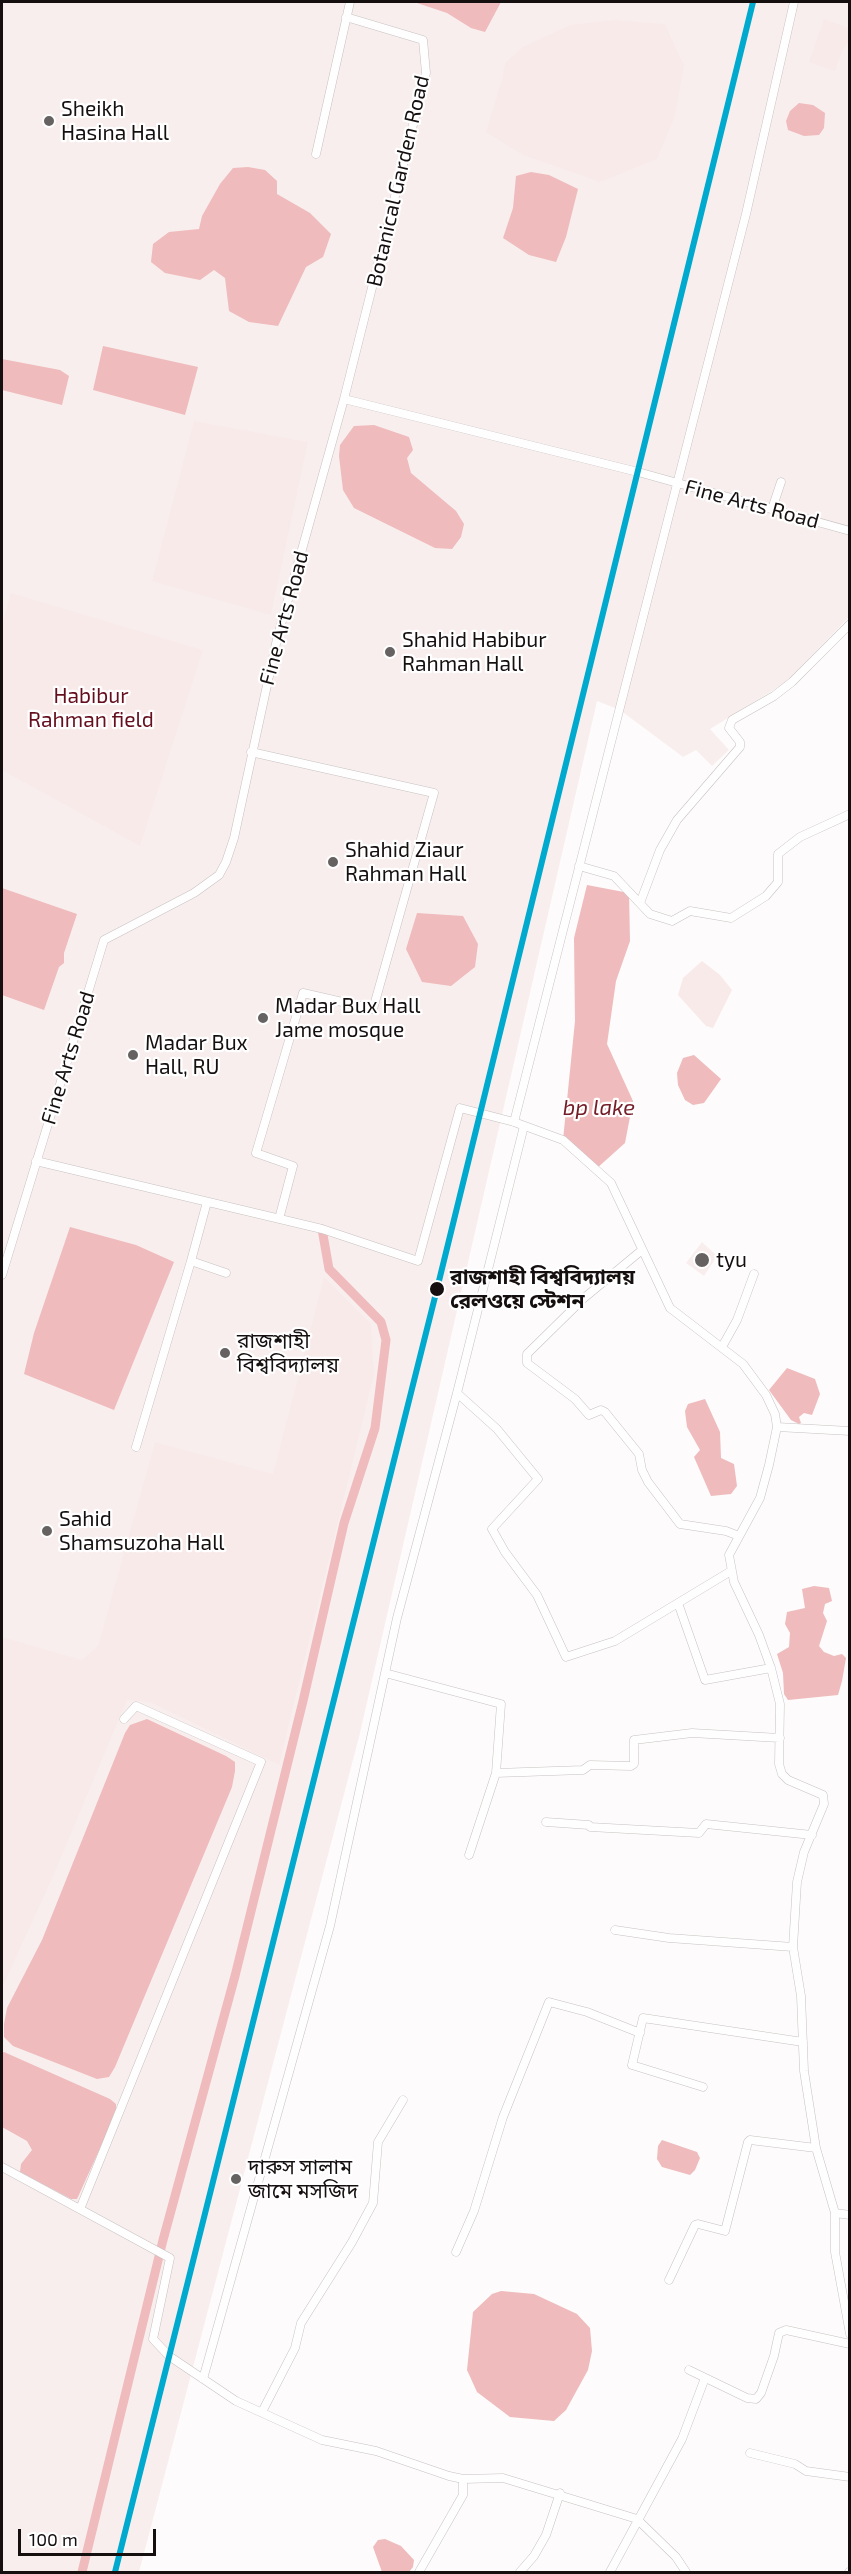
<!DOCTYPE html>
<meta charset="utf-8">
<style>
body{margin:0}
#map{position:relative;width:851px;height:2574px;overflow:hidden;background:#fdfbfb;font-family:"Exo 2",sans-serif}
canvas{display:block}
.frame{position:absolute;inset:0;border:3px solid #160f0f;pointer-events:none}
.scale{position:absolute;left:18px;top:2529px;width:138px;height:27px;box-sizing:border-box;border:3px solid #160f0f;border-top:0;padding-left:8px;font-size:18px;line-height:21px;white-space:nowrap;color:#160f0f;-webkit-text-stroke:4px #fff;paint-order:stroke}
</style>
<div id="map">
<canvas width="851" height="2574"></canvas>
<div class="frame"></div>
<div class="scale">100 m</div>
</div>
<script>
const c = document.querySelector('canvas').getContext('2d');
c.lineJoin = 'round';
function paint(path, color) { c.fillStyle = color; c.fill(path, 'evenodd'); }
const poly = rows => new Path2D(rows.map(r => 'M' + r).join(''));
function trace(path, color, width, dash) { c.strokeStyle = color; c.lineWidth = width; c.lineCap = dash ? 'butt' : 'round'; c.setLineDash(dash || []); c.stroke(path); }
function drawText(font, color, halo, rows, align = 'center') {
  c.font = font + ' "Exo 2","Noto Sans Bengali",sans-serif'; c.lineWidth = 4.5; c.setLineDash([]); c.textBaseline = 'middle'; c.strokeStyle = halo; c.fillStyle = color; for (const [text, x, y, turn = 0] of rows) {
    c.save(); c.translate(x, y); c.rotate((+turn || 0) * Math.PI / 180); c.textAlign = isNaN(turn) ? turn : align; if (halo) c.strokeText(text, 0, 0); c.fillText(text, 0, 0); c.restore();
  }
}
paint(poly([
 [2,2,849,2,849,617,785,683,710,729,729,750,712,766,696,750,683,757,620,710,597,701,359,1737,139,2572,2,2572],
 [702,1242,717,1256,704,1276,686,1263]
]), '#f9eeee');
paint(poly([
 [824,19,849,28,849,41,843,49,835,71,809,62],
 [615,20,665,24,684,66,675,116,657,159,600,182,523,155,486,132,502,79,505,63,523,47,570,25],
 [194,421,308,442,271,615,152,581],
 [11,593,203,650,140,846,2,770,2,626],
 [702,961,720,975,732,990,713,1028,706,1026,678,995,683,978],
 [324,1277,371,1324,374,1374,279,1765,150,1702,127,1700,54,1874,2,1988,2,1637,82,1660,98,1646,155,1442,273,1474]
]), '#f9eaea');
paint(poly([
 [414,2,501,2,485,32,471,28,447,13],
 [799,103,813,105,825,113,824,128,819,135,804,136,788,130,786,121,790,111],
 [248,167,265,170,277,181,277,194,310,213,331,234,323,257,306,267,278,326,249,322,229,311,225,278,214,270,200,280,165,273,151,262,153,244,169,232,199,229,202,216,220,184,233,168],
 [531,172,549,175,578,189,566,237,556,262,529,255,503,238,513,208,516,176],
 [103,346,198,367,185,415,93,390],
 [2,359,60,370,69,376,62,405,2,390],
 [374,425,409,437,413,450,407,458,411,473,456,511,464,524,461,537,452,549,435,548,354,508,343,490,339,456,340,445,354,426],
 [587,885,629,893,630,941,616,981,607,1044,633,1101,625,1143,596,1169,563,1140,575,1021,574,938],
 [2,888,77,914,64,953,64,963,59,967,44,1010,2,995],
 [417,913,463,916,478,944,475,967,451,986,422,982,406,949],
 [694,1055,721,1079,704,1103,693,1105,685,1100,678,1085,677,1073,683,1058],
 [70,1227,136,1245,174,1262,114,1410,24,1374,34,1333],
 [787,1368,815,1379,820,1394,812,1415,804,1413,799,1417,801,1423,799,1424,791,1420,769,1390],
 [705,1399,720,1432,721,1458,734,1464,737,1486,731,1494,711,1496,694,1457,700,1450,687,1427,685,1411,688,1404],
 [814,1586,829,1588,832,1601,825,1604,823,1613,827,1621,819,1646,824,1652,834,1656,842,1654,846,1658,842,1681,838,1695,788,1700,784,1694,783,1673,777,1654,789,1647,790,1633,785,1624,787,1612,805,1608,802,1589],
 [147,1719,226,1756,235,1762,235,1771,232,1787,115,2067,109,2077,97,2079,13,2046,4,2037,4,2024,7,2008,42,1940,125,1733,130,1725],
 [4,2052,110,2099,116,2104,116,2113,77,2199,71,2199,20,2172,21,2164,32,2150,27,2141,2,2127,2,2053],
 [662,2140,697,2152,700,2158,695,2170,690,2175,662,2167,657,2159,658,2146],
 [501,2291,534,2294,577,2314,590,2328,592,2351,588,2370,566,2410,554,2421,510,2417,477,2392,467,2370,473,2312,492,2294],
 [385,2539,401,2546,414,2560,413,2567,409,2572,382,2572,373,2547,378,2540]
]), '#efbbbc');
trace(poly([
 [82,2572,163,2240,235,1976,303,1701,344,1523,375,1428,386,1340,381,1322,329,1269,322,1229]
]), '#efbbbc', 9);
const minor = poly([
 [316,154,350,2],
 [344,399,426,73,423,40,346,17],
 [772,509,781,482],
 [251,752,434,793,373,1009,303,993,256,1153,293,1166,279,1219],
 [579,866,614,876,650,914,672,921,690,911,731,918,766,896,778,882,778,854,800,837,850,814],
 [640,903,660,850,677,820,740,747,740,742,729,728,732,720,774,696,792,682,850,624],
 [514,1122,746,214,794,2],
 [36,1161,322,1229,418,1261,460,1108,514,1122,563,1140,611,1183,670,1308,743,1364,766,1395,775,1414,777,1427,769,1465,760,1498,729,1555,734,1582,759,1635,771,1668,780,1704,779,1764,782,1774,788,1780,823,1795,824,1804,804,1852,797,1882,793,1947,801,1996,804,2071,816,2148,835,2213,835,2252,850,2334],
 [207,1202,191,1261,226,1273],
 [642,1250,584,1298,527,1354,527,1363,575,1399,589,1415,601,1410,605,1412,639,1454,642,1470,648,1482,680,1524,726,1531,739,1536],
 [2,1275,104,940,194,893,219,875,226,862,234,838,277,639,344,399,638,472,850,531],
 [722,1347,737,1320,754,1274],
 [457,1393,497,1429,538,1479,492,1529,505,1552,537,1595,566,1657,615,1641,731,1571],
 [777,1427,850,1431],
 [136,1447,191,1261],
 [678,1603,705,1680,771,1668],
 [385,1673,501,1704,496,1773],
 [546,1822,589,1825,590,1827,699,1833,706,1824,812,1835],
 [469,1855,496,1773,583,1770,590,1765,631,1766,634,1764,634,1740,692,1733,780,1738],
 [615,1930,669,1938,793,1947],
 [703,2087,632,2065,643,2018,803,2042],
 [2,2167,170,2258,153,2339,169,2356,236,2401,322,2440,376,2451,449,2476,463,2479,503,2478,637,2519,676,2557,686,2572],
 [80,2209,261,1762,136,1706,124,1719],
 [835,2213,850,2215],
 [456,2252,474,2211,503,2117,549,2002,587,2012,640,2033],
 [669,2280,695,2225,698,2224,725,2231,748,2142,750,2140,816,2148],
 [689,2370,747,2398,756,2399,761,2393,774,2356,779,2333,786,2330,850,2344],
 [203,2379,330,1926,397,1618,457,1393,524,1126],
 [262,2412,295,2348,301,2323,352,2242,373,2203,378,2142,403,2100],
 [750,2453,795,2464,806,2471,850,2477],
 [419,2572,463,2495,463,2479],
 [520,2572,534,2556,546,2535,560,2493],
 [610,2572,682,2439,705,2378],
 [849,2572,850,2572]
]);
trace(minor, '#c7c2c2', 9);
trace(minor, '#fffefe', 8);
trace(poly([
 [115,2572,437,1289,753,2]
]), '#00a9ce', 6);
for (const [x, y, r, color] of [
 [49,121,6,"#676262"],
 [390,652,6,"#676262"],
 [333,862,6,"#676262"],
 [263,1018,6,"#676262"],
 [133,1055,6,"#676262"],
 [702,1260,8,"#676262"],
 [437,1289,8,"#160f0f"],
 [225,1353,6,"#676262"],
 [47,1531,6,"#676262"],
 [236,2179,6,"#676262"]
]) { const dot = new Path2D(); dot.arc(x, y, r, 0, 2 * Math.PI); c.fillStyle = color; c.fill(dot); trace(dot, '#fff', 2); }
drawText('21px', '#160f0f', '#fff', [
 ["Sheikh",61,109],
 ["Hasina Hall",61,133],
 ["Shahid Habibur",402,640],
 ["Rahman Hall",402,664],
 ["Shahid Ziaur",345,850],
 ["Rahman Hall",345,874],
 ["Madar Bux Hall",275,1006],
 ["Jame mosque",275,1030],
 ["Madar Bux",145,1043],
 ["Hall, RU",145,1067],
 ["tyu",716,1260],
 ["রাজশাহী",237,1341],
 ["বিশ্ববিদ্যালয়",237,1365],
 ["Sahid",59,1519],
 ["Shamsuzoha Hall",59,1543],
 ["দারুস সালাম",248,2167],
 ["জামে মসজিদ",248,2191]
], 'left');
drawText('21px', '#160f0f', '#fff', [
 ["Botanical Garden Road",398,181,-77],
 ["Fine Arts Road",752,504,15],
 ["Fine Arts Road",284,618,-75],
 ["Fine Arts Road",68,1058,-73]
]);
drawText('21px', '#650e1d', '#fff', [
 ["Habibur",91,696],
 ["Rahman field",91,720]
]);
drawText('bold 21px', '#160f0f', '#fff', [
 ["রাজশাহী বিশ্ববিদ্যালয়",450,1277],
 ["রেলওয়ে স্টেশন",450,1301]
], 'left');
drawText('italic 22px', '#741e29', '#fff', [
 ["bp lake",599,1108]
]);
</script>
